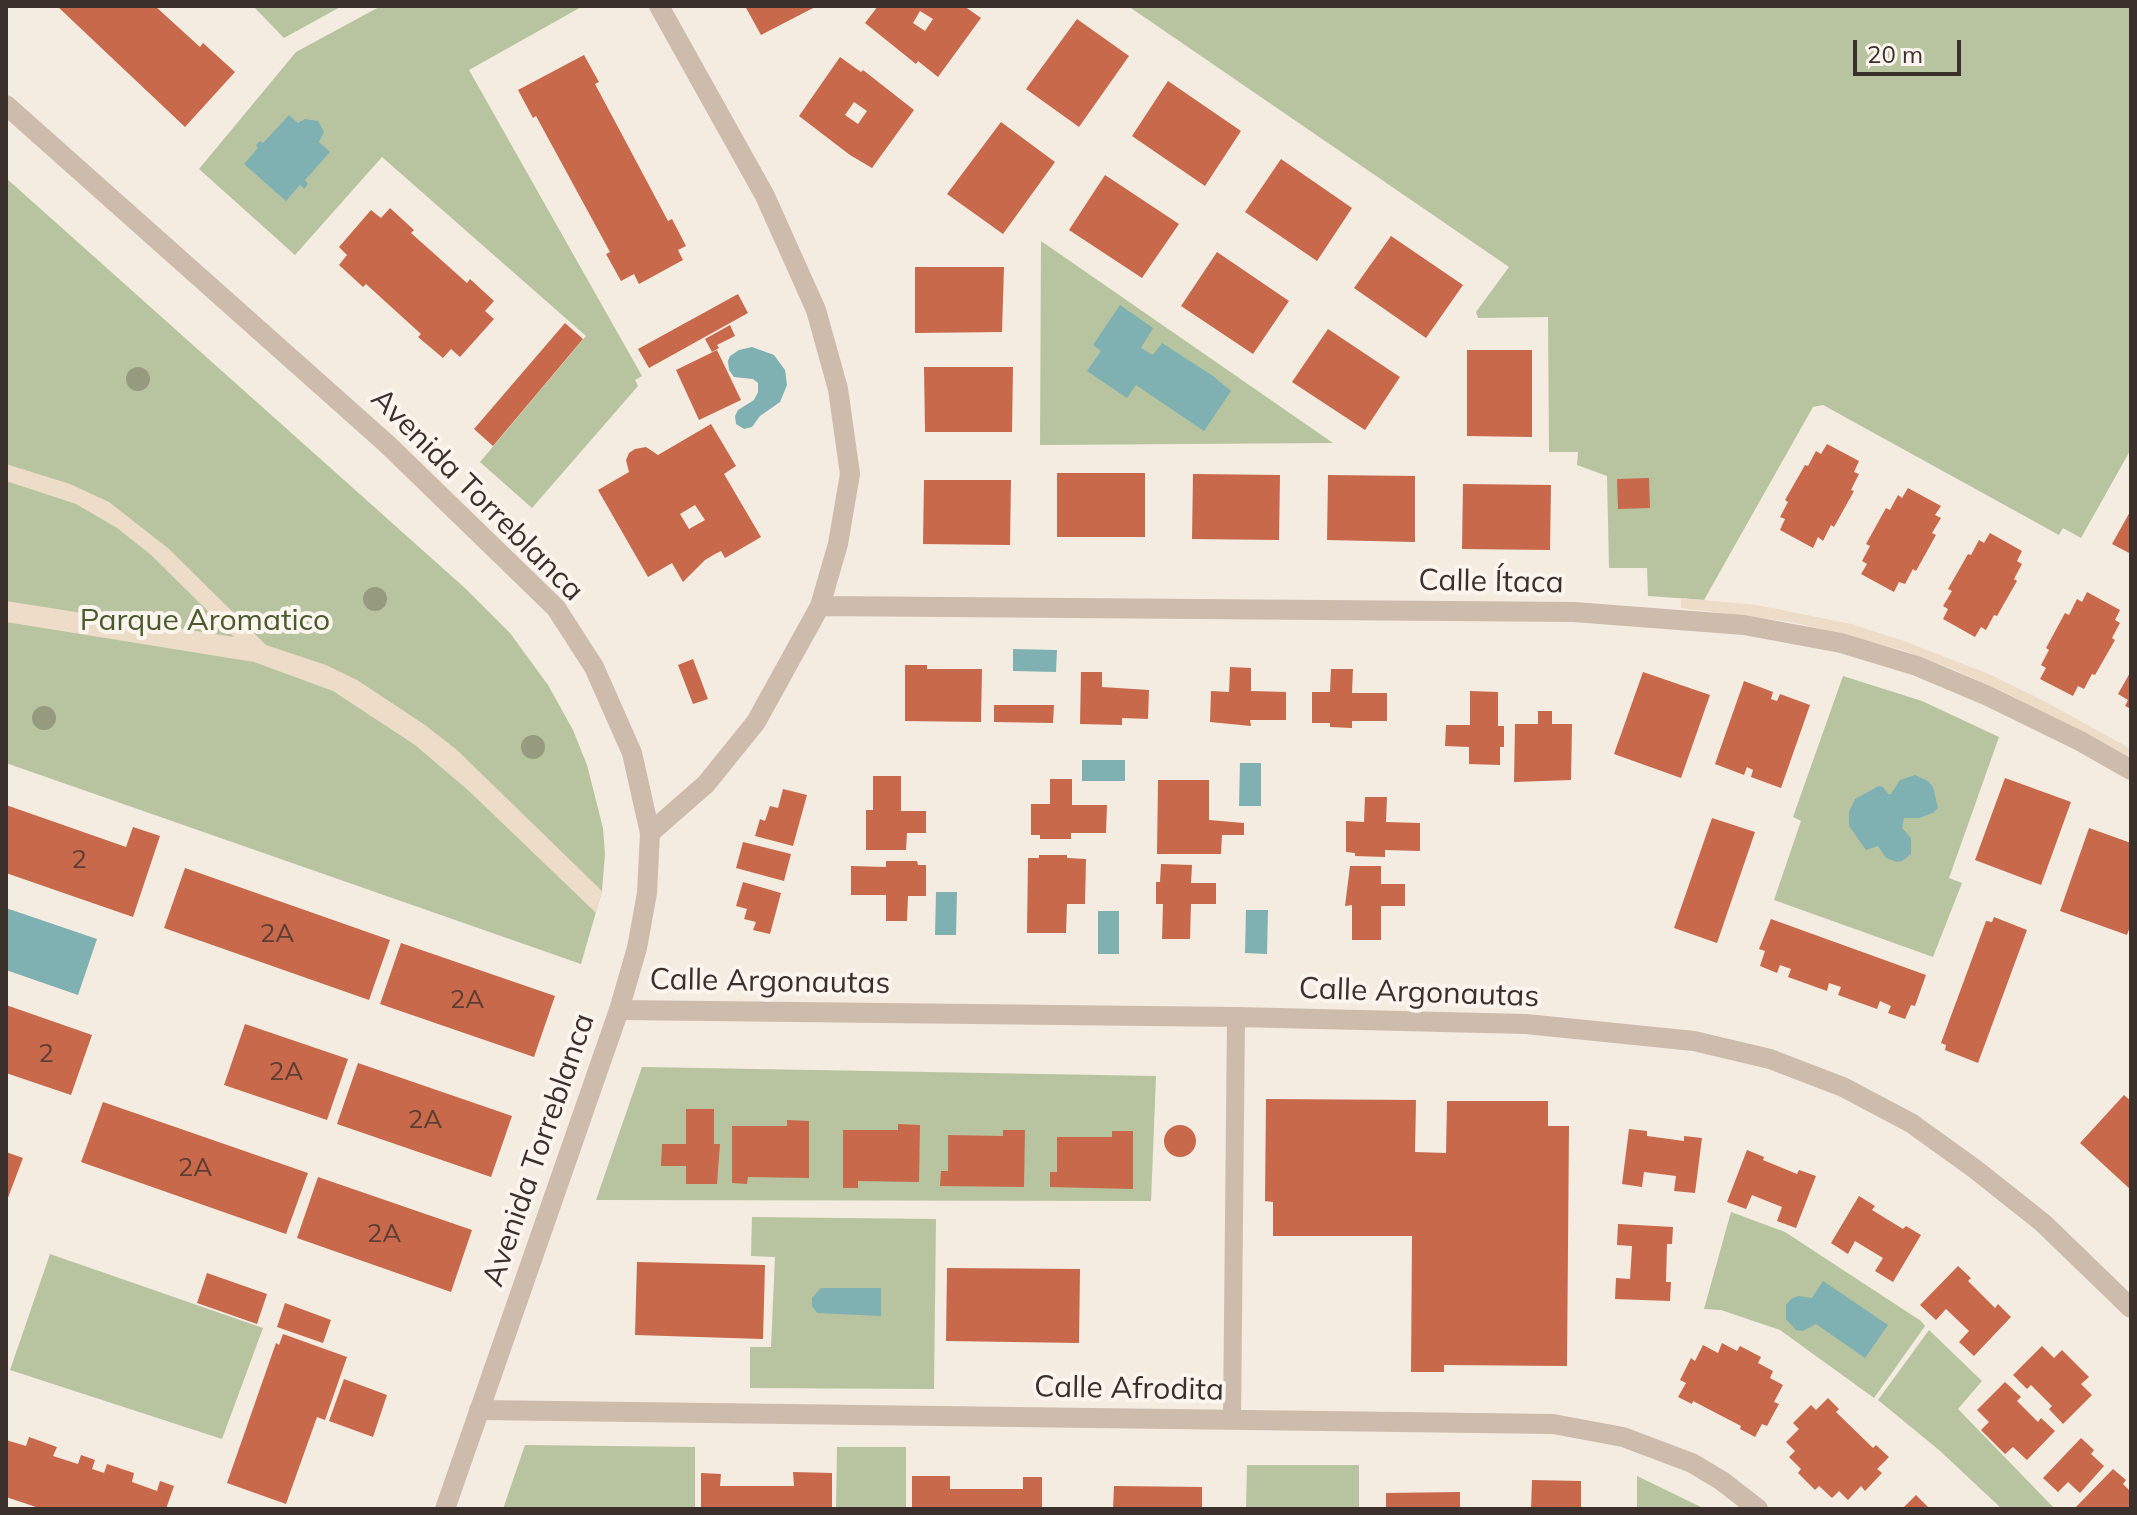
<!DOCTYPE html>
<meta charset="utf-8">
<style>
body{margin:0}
#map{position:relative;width:2137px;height:1515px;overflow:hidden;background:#f4ebe1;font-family:Mulish,sans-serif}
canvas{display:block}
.frame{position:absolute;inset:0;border:8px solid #3b302b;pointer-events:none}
.scale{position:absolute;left:1853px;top:40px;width:108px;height:36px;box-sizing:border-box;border:4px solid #3b302b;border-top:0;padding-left:10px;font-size:24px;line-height:28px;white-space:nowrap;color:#3b302b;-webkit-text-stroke:6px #fbf5ee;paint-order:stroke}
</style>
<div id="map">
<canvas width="2137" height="1515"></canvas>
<div class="frame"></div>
<div class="scale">20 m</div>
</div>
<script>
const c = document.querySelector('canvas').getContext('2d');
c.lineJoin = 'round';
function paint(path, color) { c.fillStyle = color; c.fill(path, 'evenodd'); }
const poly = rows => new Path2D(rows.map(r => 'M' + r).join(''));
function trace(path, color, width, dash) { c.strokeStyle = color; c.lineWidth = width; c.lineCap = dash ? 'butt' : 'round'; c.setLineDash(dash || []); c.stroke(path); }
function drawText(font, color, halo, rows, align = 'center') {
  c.font = font + ' Mulish,sans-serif'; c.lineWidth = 8; c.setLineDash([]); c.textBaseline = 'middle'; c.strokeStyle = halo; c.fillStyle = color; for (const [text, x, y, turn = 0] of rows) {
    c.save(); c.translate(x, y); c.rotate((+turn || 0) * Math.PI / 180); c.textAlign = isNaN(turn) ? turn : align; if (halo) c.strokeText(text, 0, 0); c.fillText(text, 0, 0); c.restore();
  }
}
paint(poly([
 [253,6,342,6,284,38],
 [381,6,583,6,469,70,642,376,635,380,638,386,532,508,480,462,586,336,382,157,295,255,199,169,296,52],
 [1128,6,2131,6,2131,449,2081,538,2063,528,2059,535,1823,405,1813,407,1704,600,1648,596,1647,568,1609,568,1607,476,1577,465,1578,452,1549,452,1548,317,1478,318,1476,312,1509,267],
 [6,178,466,589,510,633,548,685,573,730,587,765,603,828,605,854,602,891,581,964,6,763],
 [1041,241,1333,443,1040,445],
 [1843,676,1922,701,1999,737,1949,878,1962,883,1933,957,1774,900,1801,821,1793,817],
 [642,1067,1156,1076,1151,1201,596,1200],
 [1731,1212,1785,1232,1921,1321,1925,1326,1874,1398,1780,1330,1721,1310,1704,1309],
 [752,1217,936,1219,934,1389,750,1388,750,1347,771,1347,775,1257,751,1256],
 [50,1254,263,1328,222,1439,10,1370],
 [1929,1330,1982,1381,1958,1409,2055,1509,2002,1509,1939,1450,1878,1400],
 [525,1445,695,1447,695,1509,503,1509],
 [837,1447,906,1447,906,1509,836,1509],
 [1247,1465,1359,1465,1359,1509,1246,1509],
 [1637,1476,1705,1509,1637,1509]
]), '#b8c4a0');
paint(poly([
 [6,464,70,484,109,502,169,549,266,645,326,665,357,680,425,725,457,750,602,891,596,913,469,791,415,745,333,691,254,662,6,622,6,601,234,637,150,554,117,528,76,504,6,481],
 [1681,598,1757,605,1851,624,1901,640,1989,674,2046,702,2131,749,2131,762,2006,693,1955,670,1902,650,1792,622,1681,608]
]), '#ecdcc8');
paint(poly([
 [289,115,298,123,305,119,318,121,324,132,319,142,330,152,305,180,308,184,304,189,300,185,286,201,244,164,258,148,256,145,260,141,263,143],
 [1120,305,1153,328,1141,348,1153,355,1162,343,1213,376,1231,391,1204,431,1136,385,1127,398,1087,371,1101,351,1093,345],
 [752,347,774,355,785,370,787,385,780,402,760,416,752,427,744,429,736,424,735,416,738,410,754,400,758,392,758,383,753,379,734,377,729,370,728,361,730,356,739,350],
 [1013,649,1057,650,1056,672,1013,671],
 [1082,760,1125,760,1125,781,1082,781],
 [1240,763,1261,763,1261,806,1239,806],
 [1915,775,1928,781,1933,787,1938,808,1933,813,1919,818,1904,818,1902,828,1911,838,1911,854,1902,861,1897,862,1886,858,1878,846,1866,850,1849,826,1849,812,1855,799,1879,786,1883,787,1888,794,1891,794,1900,780],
 [936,892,957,892,956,935,935,935],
 [6,908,97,939,78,995,6,970],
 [1246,910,1268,910,1267,954,1245,953],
 [1098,911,1119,911,1119,954,1098,954],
 [1823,1281,1888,1325,1865,1358,1816,1324,1803,1331,1796,1330,1786,1319,1786,1305,1791,1299,1798,1296,1812,1298],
 [821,1288,881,1288,881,1316,817,1313,812,1306,812,1298]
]), '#7fb0b2');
paint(poly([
 [57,6,155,6,200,47,203,43,235,72,185,127],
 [745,6,817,6,761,35],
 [878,6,964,6,981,18,938,77,918,61,916,64,865,23],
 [920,11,933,19,925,31,913,23],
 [1077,19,1129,56,1079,127,1026,89],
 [584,55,599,82,595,84,668,221,672,219,686,246,678,250,683,260,639,284,634,274,621,281,606,254,610,252,536,116,533,118,518,90],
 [840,57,861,72,863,70,914,110,872,168,850,155,799,116],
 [854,102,867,111,858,124,845,115],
 [1168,81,1241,131,1205,186,1132,136],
 [1001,122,1055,162,1003,234,947,194],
 [1281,159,1352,208,1317,261,1245,212],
 [1105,175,1179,224,1142,278,1069,230],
 [390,208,414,230,411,233,467,283,470,279,494,301,485,311,494,319,460,357,451,349,443,358,418,337,421,334,366,284,363,287,339,265,347,255,339,247,371,210,381,218],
 [1391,236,1463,285,1426,338,1354,288],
 [1217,252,1289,301,1253,354,1181,306],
 [915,267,1004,267,1002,332,915,333],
 [738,294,748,313,649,368,638,349],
 [565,323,583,339,493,446,474,429],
 [730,325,735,336,717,345,719,348,712,352,705,339],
 [1328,329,1400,377,1365,430,1292,382],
 [717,350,741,400,699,420,676,370],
 [1467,350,1532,350,1532,437,1467,436],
 [924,367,1013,367,1012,432,925,432],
 [711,424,736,466,724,474,761,537,725,558,721,551,715,554,705,560,683,582,672,563,648,577,598,490,629,472,626,460,629,453,635,449,646,447,658,455],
 [695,505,705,520,689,529,680,514],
 [1827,444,1859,461,1854,472,1859,474,1851,490,1854,491,1834,527,1831,525,1823,541,1818,537,1813,548,1780,530,1785,519,1780,517,1788,502,1785,500,1805,465,1808,466,1816,451,1821,454],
 [1057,473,1145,473,1145,537,1057,537],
 [1193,474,1280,475,1279,540,1192,539],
 [1328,475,1415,476,1415,542,1327,540],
 [1649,478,1650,508,1618,509,1617,479],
 [924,480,1011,480,1010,545,923,544],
 [1463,484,1551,485,1550,550,1462,549],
 [1908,488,1941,506,1935,515,1941,518,1932,533,1936,535,1916,571,1913,569,1905,584,1899,582,1894,592,1861,574,1867,564,1862,561,1870,546,1866,544,1886,508,1890,510,1898,495,1902,498],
 [2131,510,2131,554,2112,544],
 [1990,533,2022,551,2017,561,2022,564,2014,579,2017,581,1997,616,1994,615,1986,630,1981,627,1975,637,1943,619,1948,609,1943,606,1952,591,1948,589,1968,554,1971,555,1979,540,1984,543],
 [2087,592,2120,610,2115,620,2120,623,2112,638,2115,640,2095,675,2092,674,2084,689,2078,686,2073,696,2040,679,2046,668,2041,665,2049,650,2046,648,2065,613,2069,615,2077,599,2082,602],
 [693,659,708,699,693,704,678,665],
 [905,665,927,665,927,669,982,669,981,722,905,721],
 [1230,667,1251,668,1251,691,1286,692,1286,720,1250,720,1251,726,1210,722,1211,691,1229,692],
 [1331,669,1353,669,1352,693,1387,693,1387,721,1352,721,1352,728,1330,727,1330,723,1312,723,1312,692,1330,692],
 [2131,671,2131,709,2125,706,2128,700,2118,694],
 [1081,672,1102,672,1102,687,1149,690,1148,719,1122,718,1122,725,1080,724],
 [1643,672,1710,695,1681,778,1614,754],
 [1744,681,1773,692,1771,699,1777,701,1780,694,1810,705,1781,788,1751,777,1753,770,1747,767,1744,775,1715,764],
 [1470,691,1498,692,1498,726,1504,726,1504,747,1500,747,1500,765,1469,764,1469,747,1445,746,1446,725,1470,725],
 [994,705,1054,705,1053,723,994,722],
 [1538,711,1552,711,1552,724,1572,724,1571,780,1514,782,1515,724,1538,724],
 [873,776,901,776,901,811,926,811,926,833,907,833,906,850,866,850,866,810,873,810],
 [2005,778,2071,802,2041,885,1975,860],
 [1050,779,1072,779,1072,805,1107,805,1106,833,1071,833,1071,839,1040,839,1040,835,1031,835,1031,804,1050,804],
 [1158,780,1209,780,1209,820,1244,823,1244,835,1222,835,1221,854,1157,854],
 [783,789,807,795,793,846,755,836,760,819,765,821,770,806,778,808],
 [1365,797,1387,797,1386,822,1420,823,1420,851,1385,850,1385,857,1355,856,1355,853,1346,852,1346,821,1364,822],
 [6,805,126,847,133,827,160,836,133,917,6,873],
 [1712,818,1755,832,1717,943,1674,928],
 [2089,828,2131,843,2131,924,2127,935,2060,911],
 [743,842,791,854,784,881,736,868],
 [1039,855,1067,855,1067,858,1086,859,1085,904,1067,904,1066,933,1027,933,1028,858,1039,858],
 [886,861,917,861,918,865,926,865,926,896,908,896,907,921,886,921,886,895,851,895,851,866,886,867],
 [1161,864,1192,865,1191,883,1216,883,1216,904,1191,904,1190,939,1162,939,1163,904,1156,904,1156,882,1160,882],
 [1350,866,1381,866,1381,884,1405,884,1405,906,1381,906,1381,940,1352,940,1352,905,1345,906],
 [185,868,390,940,369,1000,164,928],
 [743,882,781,893,770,934,753,930,756,922,744,919,747,909,736,906],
 [1994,917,2027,930,1978,1063,1945,1050,1946,1045,1941,1043,1986,921,1992,922],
 [1771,919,1926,975,1915,1006,1911,1005,1905,1019,1888,1013,1891,1006,1880,1001,1877,1009,1838,995,1841,987,1829,983,1827,991,1788,977,1791,969,1780,965,1777,973,1760,966,1765,951,1759,949],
 [401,943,555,996,534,1057,380,1004],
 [6,1005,92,1035,71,1095,6,1073],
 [245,1024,348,1059,327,1120,224,1085],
 [358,1063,512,1116,491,1177,337,1124],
 [2124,1095,2131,1101,2131,1190,2080,1143],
 [1266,1099,1416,1100,1415,1152,1446,1153,1447,1101,1548,1101,1548,1126,1569,1126,1567,1366,1444,1365,1444,1372,1411,1372,1412,1236,1273,1236,1273,1202,1265,1201],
 [103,1102,308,1173,286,1234,81,1162],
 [686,1109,714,1109,714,1144,720,1144,717,1184,686,1184,686,1166,661,1166,662,1144,686,1144],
 [787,1120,809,1121,809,1178,748,1177,747,1184,732,1183,732,1126,787,1126],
 [898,1124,920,1125,919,1182,858,1181,858,1188,843,1188,843,1130,898,1130],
 '1164 1141a16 16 0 1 1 32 0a16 16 0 1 1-32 0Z',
 [1629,1129,1647,1131,1647,1136,1684,1141,1684,1136,1702,1138,1695,1193,1674,1191,1676,1176,1644,1172,1642,1187,1622,1184],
 [1003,1130,1025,1130,1024,1187,940,1186,941,1171,948,1171,948,1135,1003,1136],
 [1112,1131,1133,1131,1133,1189,1050,1187,1050,1172,1057,1172,1057,1137,1112,1137],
 [1747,1150,1764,1157,1763,1160,1797,1174,1799,1170,1816,1176,1796,1228,1777,1221,1782,1207,1752,1195,1746,1209,1727,1202],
 [6,1152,23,1158,6,1203],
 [318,1177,472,1230,451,1292,297,1238],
 [1859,1196,1875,1206,1872,1210,1903,1229,1906,1226,1921,1235,1893,1282,1875,1271,1883,1258,1855,1241,1848,1254,1831,1243],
 [1618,1224,1673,1227,1672,1244,1667,1244,1666,1282,1671,1282,1670,1301,1615,1299,1616,1278,1630,1279,1632,1246,1617,1245],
 [637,1262,765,1265,763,1339,635,1335],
 [1958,1266,1971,1278,1968,1281,1995,1308,1998,1304,2011,1317,1974,1356,1959,1342,1969,1331,1946,1309,1936,1320,1920,1305],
 [947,1268,1080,1269,1079,1343,946,1341],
 [207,1273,267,1294,257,1324,197,1303],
 [285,1303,331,1320,323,1343,277,1327],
 [283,1334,347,1357,325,1420,317,1417,286,1504,227,1483,276,1343,279,1345],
 [1722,1343,1737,1351,1740,1346,1761,1357,1758,1363,1773,1371,1770,1378,1783,1385,1774,1402,1779,1404,1767,1426,1762,1424,1755,1437,1740,1429,1741,1426,1693,1401,1692,1404,1678,1397,1686,1383,1680,1380,1691,1358,1695,1361,1703,1345,1718,1353],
 [2042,1346,2054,1358,2062,1350,2089,1377,2081,1384,2092,1395,2063,1424,2049,1409,2052,1406,2031,1385,2027,1389,2013,1375],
 [344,1379,387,1395,373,1437,329,1421],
 [2005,1382,2021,1397,2017,1401,2038,1422,2041,1418,2055,1431,2027,1460,2013,1447,2005,1454,1981,1430,1989,1422,1977,1410],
 [1828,1398,1839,1409,1836,1412,1873,1448,1876,1445,1889,1457,1877,1469,1882,1473,1865,1491,1861,1486,1848,1500,1839,1491,1832,1498,1819,1486,1815,1490,1798,1473,1801,1469,1789,1457,1795,1451,1786,1442,1799,1429,1793,1423,1811,1405,1816,1410],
 [29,1437,57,1447,53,1456,78,1464,81,1455,95,1460,92,1469,104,1473,107,1464,134,1473,132,1482,157,1491,160,1481,174,1486,166,1509,42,1509,6,1497,6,1440,26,1446],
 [2081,1438,2094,1450,2091,1454,2104,1466,2080,1493,2068,1482,2058,1492,2043,1478],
 [2113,1469,2126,1480,2123,1484,2131,1492,2131,1509,2074,1509],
 [793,1472,832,1473,832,1509,701,1509,701,1473,721,1474,720,1486,794,1486],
 [912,1476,950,1476,950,1489,1023,1489,1023,1477,1042,1477,1042,1509,912,1509],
 [1532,1480,1581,1481,1581,1509,1531,1509],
 [1114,1486,1202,1487,1202,1509,1113,1509],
 [1460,1492,1460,1509,1386,1509,1386,1493],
 [1916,1495,1929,1508,1902,1509]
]), '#c8694b');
trace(poly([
 [1232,1420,1236,1017]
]), '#cdbbac', 18);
trace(poly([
 [820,606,1574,612,1744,625,1841,643,1917,666,1988,696,2080,741,2131,770],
 [650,833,706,784,756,722,820,606,838,544,850,474,838,389,816,310,765,196,659,6],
 [619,1010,1236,1017,1526,1024,1694,1041,1770,1059,1843,1087,1911,1123,1975,1169,2043,1223,2131,1308],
 [479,1410,1553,1424,1623,1437,1692,1463,1722,1481,1758,1509]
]), '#cdbbac', 20);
trace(poly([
 [6,105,387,444,556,608,594,667,632,753,650,833,647,893,637,948,619,1010,445,1509]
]), '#cdbbac', 20);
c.fillStyle = '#969b7f';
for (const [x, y] of [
 [138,379],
 [375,599],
 [44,718],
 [533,747]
]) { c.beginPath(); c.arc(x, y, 12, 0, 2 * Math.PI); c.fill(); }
drawText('26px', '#5e3e33', null, [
 ["2",79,860],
 ["2A",277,934],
 ["2A",467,1000],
 ["2",46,1054],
 ["2A",286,1072],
 ["2A",425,1120],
 ["2A",195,1168],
 ["2A",384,1234]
]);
drawText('30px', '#3b302b', '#fbf5ee', [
 ["Avenida Torreblanca",477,495,45],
 ["Calle Ítaca",1491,582,1],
 ["Calle Argonautas",770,982,1],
 ["Calle Argonautas",1419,993,2],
 ["Avenida Torreblanca",539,1150,-71],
 ["Calle Afrodita",1129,1389,1]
]);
drawText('30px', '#4a5a2e', '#fbf5ee', [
 ["Parque Aromatico",205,621]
]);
</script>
